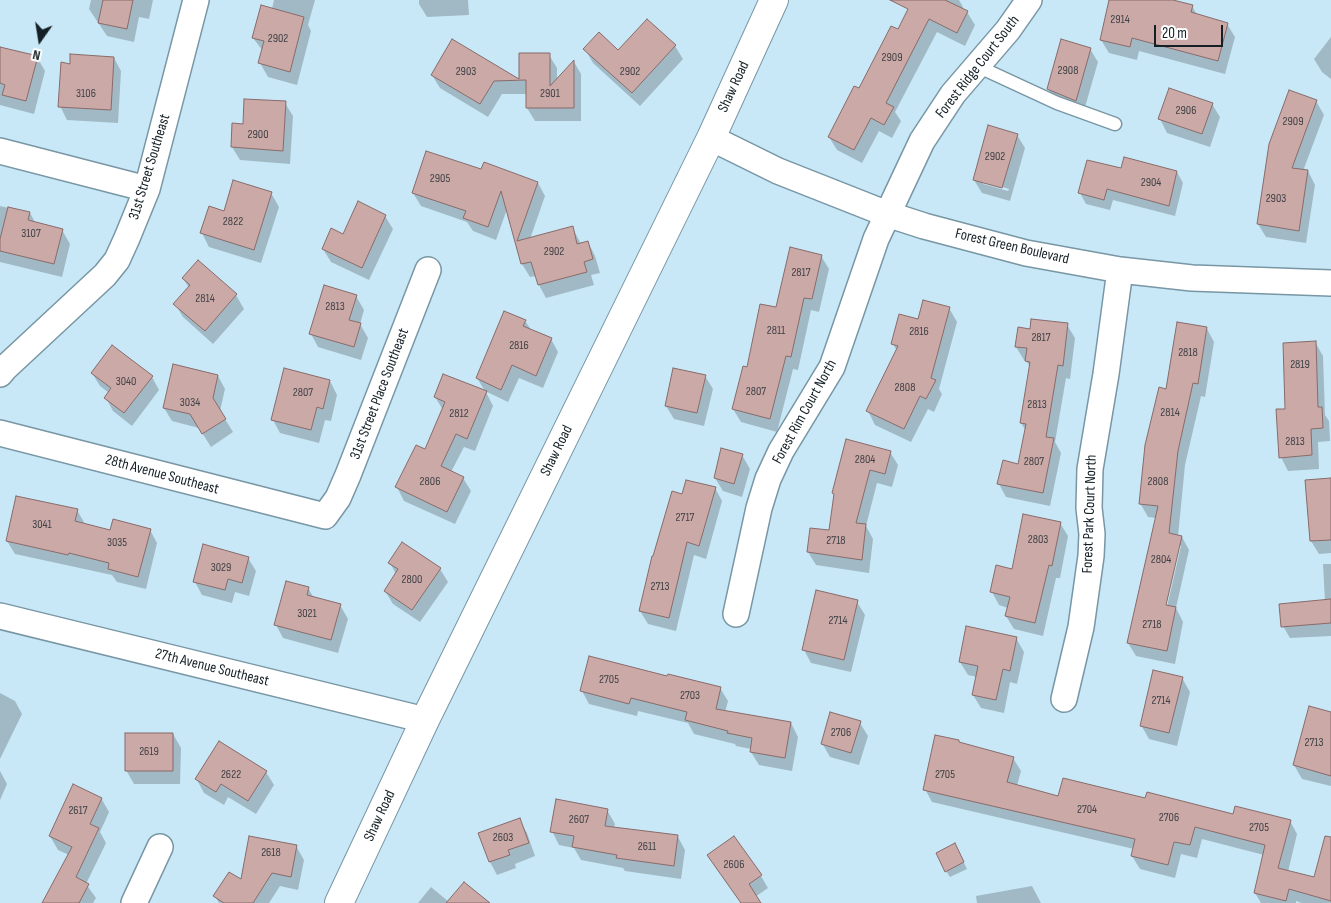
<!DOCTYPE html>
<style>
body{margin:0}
#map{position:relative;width:1331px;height:903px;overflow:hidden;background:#c8e8f7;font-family:"Sofia Sans Condensed",sans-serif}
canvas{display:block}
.north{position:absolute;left:15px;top:15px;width:50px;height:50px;-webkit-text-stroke:4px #fff;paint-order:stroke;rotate:193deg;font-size:14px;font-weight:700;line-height:20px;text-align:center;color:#142025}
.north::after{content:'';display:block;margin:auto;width:18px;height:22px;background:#142025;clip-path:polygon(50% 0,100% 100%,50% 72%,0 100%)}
.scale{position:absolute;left:1154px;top:25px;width:69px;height:22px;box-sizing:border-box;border:2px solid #142025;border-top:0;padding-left:6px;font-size:15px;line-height:18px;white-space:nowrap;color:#142025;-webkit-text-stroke:4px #fff;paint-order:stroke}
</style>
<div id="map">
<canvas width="1331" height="903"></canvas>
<div class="north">N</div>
<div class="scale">20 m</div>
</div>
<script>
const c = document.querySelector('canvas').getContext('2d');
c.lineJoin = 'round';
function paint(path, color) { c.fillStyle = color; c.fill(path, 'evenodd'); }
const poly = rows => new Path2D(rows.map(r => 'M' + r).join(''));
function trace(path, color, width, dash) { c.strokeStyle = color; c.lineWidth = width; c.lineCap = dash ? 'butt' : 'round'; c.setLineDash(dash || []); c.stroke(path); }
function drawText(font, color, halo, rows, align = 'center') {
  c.font = font + ' "Sofia Sans Condensed",sans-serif'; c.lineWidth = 4.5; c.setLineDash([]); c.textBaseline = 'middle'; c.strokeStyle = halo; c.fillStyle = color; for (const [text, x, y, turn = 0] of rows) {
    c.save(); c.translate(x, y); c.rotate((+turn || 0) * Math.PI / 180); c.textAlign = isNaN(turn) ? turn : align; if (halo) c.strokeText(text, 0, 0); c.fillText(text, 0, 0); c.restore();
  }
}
paint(poly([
 [91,0,153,0,149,19,139,17,134,42,107,36,89,9],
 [274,0,315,0,308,25,311,31,297,85,268,77,260,63,263,51,253,38,272,9],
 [419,0,468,0,469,15,427,17,419,4],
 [913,0,959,0,963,7,962,9,967,12,975,25,965,46,937,32,895,112,901,121,892,138,879,131,862,163,837,150,829,137,898,31],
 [1110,0,1167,0,1192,6,1197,15,1227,24,1235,37,1225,74,1139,51,1137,60,1109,53,1101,40],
 [647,20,675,46,683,59,640,106,593,63,585,49,618,52],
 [1331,37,1331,79,1322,72,1314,59],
 [452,41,520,81,521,54,549,55,557,68,557,80,574,62,581,74,581,121,535,121,527,108,527,94,502,94,488,117,440,88,432,75],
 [0,48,37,57,45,71,34,114,0,105],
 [1090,49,1098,62,1083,114,1056,103,1048,89],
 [114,58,121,71,118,123,67,120,60,106,71,66],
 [1316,101,1324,115,1303,171,1308,171,1315,185,1306,243,1266,237,1258,224],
 [285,103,293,116,290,164,240,160,232,147],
 [1212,104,1220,117,1210,147,1167,133,1160,119],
 [1017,135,1025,148,1010,201,982,193,974,180],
 [983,181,1009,189,1008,191,983,184],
 [1122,170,1177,172,1183,183,1175,216,1113,200,1110,210,1086,204,1080,193],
 [482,171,538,183,545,196,530,239,572,227,581,244,588,242,595,256,600,273,591,275,594,285,546,298,539,285,536,276,530,277,522,264,507,209,496,240,473,231,467,222,421,206,413,193],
 [271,193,279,207,261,263,209,247,202,233],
 [0,206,30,213,36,224,62,230,70,244,62,277,0,262],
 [385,216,393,229,369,280,331,262,323,249,344,235],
 [821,256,829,269,819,312,811,310,798,370,793,369,777,432,741,422,733,409,777,309],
 [198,262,236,295,244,309,213,344,183,317,175,304,189,288,183,278],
 [356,296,364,310,360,324,368,338,361,360,318,347,311,334],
 [949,308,957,322,939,389,942,394,934,412,928,409,911,442,875,425,868,411,897,351,893,344,919,321],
 [525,321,532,331,551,339,558,352,543,388,519,378,508,402,485,391,477,378],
 [1067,325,1075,338,1070,379,1066,378,1055,442,1061,453,1050,506,1006,497,999,484,1019,465,1026,431,1021,423,1031,368,1026,361,1024,360,1016,347,1031,331],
 [1207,329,1214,342,1205,397,1201,396,1185,465,1178,536,1182,537,1189,550,1176,608,1183,622,1175,664,1136,656,1128,643,1156,518,1148,517,1140,503],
 [1179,546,1181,546,1166,611,1163,611],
 [1315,342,1323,356,1325,415,1329,421,1330,441,1318,442,1319,469,1288,471,1281,457,1286,410],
 [92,373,152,377,159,390,132,426,113,411,106,398,109,393,100,386],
 [218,376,225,389,220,411,233,432,211,447,199,428,172,421,164,408],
 [705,376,713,389,704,426,674,419,666,406],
 [330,381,337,395,331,421,325,420,319,443,280,433,273,420],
 [486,392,493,406,475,451,464,447,451,472,463,478,471,491,455,524,404,501,397,487,426,451,443,410,435,397],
 [890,452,898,465,892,487,877,483,866,526,873,539,869,573,816,565,808,552,830,532,835,496,833,493],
 [742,455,750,469,742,497,723,491,715,478],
 [1331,479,1331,553,1319,554,1311,541],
 [715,488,722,501,706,559,694,555,676,631,648,624,640,611,683,495],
 [77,510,85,524,111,532,150,530,157,543,146,589,117,582,112,575,15,554,7,541],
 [1060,523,1068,536,1060,578,1056,578,1043,636,1014,629,1006,616,1008,608,999,605,992,592],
 [248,558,256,571,249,596,235,592,232,603,202,595,195,582],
 [390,563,440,569,448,582,420,622,393,604,385,591,396,574],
 [1323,564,1331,564,1331,636,1290,638,1283,626,1325,601],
 [308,588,314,598,340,605,348,619,338,653,283,638,276,625],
 [857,602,865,615,851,672,811,663,804,650],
 [1016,638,1024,652,1017,684,1010,682,1004,713,981,708,973,695,977,677,968,675,960,662],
 [668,677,720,688,728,701,725,712,791,723,798,737,792,771,759,765,751,752,751,749,736,746,735,744,694,734,688,723,638,711,637,716,589,704,582,691],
 [1182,678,1190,692,1177,746,1149,739,1141,725],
 [0,693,15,701,22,714,0,759],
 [1331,713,1331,786,1302,779,1294,765],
 [860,723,868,736,859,765,830,757,822,743],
 [173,734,181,748,180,784,134,784,126,770],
 [959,743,1013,758,1021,771,1017,786,1059,797,1146,799,1234,815,1290,821,1297,834,1288,872,1315,878,1331,854,1331,903,1302,903,1296,901,1296,903,1261,903,1255,893,1264,855,1202,839,1197,858,1181,854,1175,878,1140,869,1132,856,1134,849,932,802,925,789],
 [0,771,7,784,0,800],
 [266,772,274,785,256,814,228,797,224,805,204,793,197,780],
 [101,798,109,812,100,832,106,843,86,884,96,898,93,903,44,903,69,855,58,850,50,836],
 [607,810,615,824,614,828,678,837,685,850,681,879,625,871,623,868,581,860,574,848,559,845,552,831],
 [519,820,527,833,535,856,515,864,516,868,497,875,490,862],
 [296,846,304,860,298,890,280,886,269,903,219,903,215,896,242,881],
 [958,851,967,869,950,877,946,871],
 [708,856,761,876,768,888,755,897,759,903,741,903],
 [1032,886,1041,903,977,903,976,896],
 [431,887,449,902,488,903,418,903]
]), '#0003');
const building = poly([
 [103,0,133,0,127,29,98,23,103,0],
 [890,0,945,0,968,11,957,33,929,19,886,103,894,107,884,125,871,118,854,150,828,137,854,86,859,88,891,26,898,29,908,9,890,0],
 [1109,0,1173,0,1193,5,1191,12,1228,23,1218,61,1132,38,1130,47,1100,40,1109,0],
 [261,5,304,17,290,72,258,63,264,41,252,38,261,5],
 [647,19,676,45,632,93,583,49,599,32,618,50,647,19],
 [452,39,519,79,519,53,550,53,550,86,574,60,574,108,526,108,526,80,494,81,480,104,431,75,452,39],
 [1061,39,1091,48,1076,101,1047,89,1061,39],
 [0,47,38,56,26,101,2,95,5,85,0,83,0,47],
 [70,54,114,57,111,110,58,107,61,62,70,64,70,54],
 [1169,88,1213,103,1202,134,1158,119,1169,88],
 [1289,90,1317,100,1292,168,1308,170,1299,231,1257,224,1269,144,1289,90],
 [244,99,286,101,283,151,231,147,232,123,243,124,244,99],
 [988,125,1018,134,1002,188,973,180,988,125],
 [426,151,481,169,484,162,538,182,517,241,573,226,577,244,588,241,593,259,584,262,587,272,538,285,531,262,521,264,501,191,488,227,463,218,466,211,412,193,426,151],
 [1124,157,1177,171,1169,206,1107,189,1104,200,1078,193,1087,160,1121,168,1124,157],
 [233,180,272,192,254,250,200,233,209,206,224,211,233,180],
 [358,201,386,215,362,268,322,249,331,228,343,234,358,201],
 [8,207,30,212,28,220,63,229,54,264,0,251,0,239,8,207],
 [790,247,822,255,812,299,804,298,791,357,786,356,770,419,732,409,743,366,747,367,760,304,776,307,790,247],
 [198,260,237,294,205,331,173,304,190,285,182,278,198,260],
 [324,285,357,295,349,320,361,323,354,347,309,334,324,285],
 [923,300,950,307,931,378,936,380,926,399,920,396,904,429,866,411,898,346,891,344,899,314,918,319,923,300],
 [504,311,526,320,523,326,552,338,536,376,512,365,501,390,476,378,504,311],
 [1031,319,1068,323,1063,366,1058,365,1046,437,1054,438,1043,493,997,484,1003,460,1018,464,1026,424,1020,423,1030,362,1025,361,1027,348,1015,347,1018,327,1030,329,1031,319],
 [1177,322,1207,327,1198,384,1193,383,1178,451,1169,533,1182,536,1166,605,1176,607,1167,651,1127,643,1158,506,1139,504,1145,445,1159,387,1166,389,1177,322],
 [1316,341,1318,407,1322,407,1323,428,1311,429,1312,455,1279,458,1276,409,1285,409,1283,343,1316,341],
 [112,345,153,376,124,413,104,398,111,388,91,373,112,345],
 [173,364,218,375,213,398,226,419,202,434,190,414,163,408,173,364],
 [284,368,330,380,323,409,317,407,311,430,271,420,284,368],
 [673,368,706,375,697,413,665,406,673,368],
 [443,374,487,391,467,439,456,434,441,466,464,477,447,512,395,487,416,445,425,449,445,402,434,397,443,374],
 [846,439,891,451,885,474,870,470,856,523,866,524,862,560,807,552,810,528,829,530,834,494,832,493,846,439],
 [721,448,743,454,734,484,714,478,721,448],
 [1331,478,1331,540,1310,541,1305,480,1331,478],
 [686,480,716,487,699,546,687,542,669,618,639,611,652,556,653,556,672,491,682,494,686,480],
 [16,496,78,509,75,521,110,530,113,519,151,529,138,577,108,569,109,563,69,553,68,555,6,541,16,496],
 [1023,514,1061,522,1052,566,1049,565,1035,623,1005,616,1010,597,990,592,996,565,1012,569,1023,514],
 [402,542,441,568,412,610,384,591,398,569,388,563,402,542],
 [203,544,249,557,242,583,228,579,225,590,193,582,203,544],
 [286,581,309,587,307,595,341,604,331,640,274,625,286,581],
 [816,590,858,600,844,660,802,650,816,590],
 [1331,599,1331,623,1281,627,1279,604,1331,599],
 [966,626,1017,637,1010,671,1003,669,996,700,972,695,978,666,959,662,966,626],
 [589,656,667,676,668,674,721,687,716,709,791,722,785,758,750,752,752,738,727,733,728,731,685,720,687,712,631,698,629,704,580,691,589,656],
 [1153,670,1183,677,1169,733,1140,726,1153,670],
 [1309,706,1331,712,1331,776,1293,765,1309,706],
 [830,712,861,721,851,753,821,744,830,712],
 [125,733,173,733,173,771,125,771,125,733],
 [935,735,959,740,959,742,1014,757,1007,782,1058,796,1063,778,1145,798,1147,792,1233,814,1235,806,1291,820,1278,868,1314,877,1325,836,1331,837,1331,901,1289,889,1286,901,1254,893,1265,845,1195,827,1190,845,1174,842,1168,865,1131,856,1135,839,923,790,935,735],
 [219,741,267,771,248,801,221,784,216,792,195,779,219,741],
 [73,784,102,798,90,824,99,828,76,877,89,884,79,903,42,903,72,847,49,836,73,784],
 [556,799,608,809,605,826,678,835,674,866,616,858,617,855,572,847,574,836,550,832,556,799],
 [520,818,529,843,508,850,510,855,489,862,478,833,520,818],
 [249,836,297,845,291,877,272,873,253,903,224,903,213,896,229,872,241,879,249,836],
 [734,836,762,875,749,884,761,903,741,903,707,855,734,836],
 [955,843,964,862,945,872,936,853,955,843],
 [464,882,490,903,446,903,464,882]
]);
paint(building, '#caa9a7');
trace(building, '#896a69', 1);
const service = poly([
 [977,66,1057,103,1115,124]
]);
const minor = poly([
 [711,138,778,171,887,214,924,226,1026,253,1120,270,1192,278,1331,283],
 [0,151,147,189],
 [0,374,5,368,105,275,117,260,127,238,147,189,196,0],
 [0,433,325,516,338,498,348,475,428,270],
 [736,614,759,508,768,479,781,451,832,367,876,239,922,141,953,94,1008,30,1029,0],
 [0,616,425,720],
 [1064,699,1081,627,1091,556,1092,534,1089,508,1090,469,1106,374,1120,270],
 [134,903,160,847]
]);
const secondary = poly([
 [339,903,425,720,711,138,774,0]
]);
trace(service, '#7896a4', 15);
trace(minor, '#7896a4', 28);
trace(secondary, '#7896a4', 30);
trace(service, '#fff', 12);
trace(minor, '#fff', 25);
trace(secondary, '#fff', 28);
drawText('12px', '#424246', null, [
 ["2914",1120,20],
 ["2902",278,39],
 ["2909",892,58],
 ["2908",1068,71],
 ["2903",466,72],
 ["2902",630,72],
 ["3106",86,94],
 ["2901",550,94],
 ["2906",1186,111],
 ["2909",1293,122],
 ["2900",258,135],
 ["2902",995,157],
 ["2905",440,179],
 ["2904",1151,183],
 ["2903",1276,199],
 ["2822",233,222],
 ["3107",31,234],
 ["2902",554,252],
 ["2817",801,273],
 ["2814",205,299],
 ["2813",335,307],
 ["2811",776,331],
 ["2816",919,332],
 ["2817",1041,338],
 ["2816",519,346],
 ["2818",1188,353],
 ["2819",1300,365],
 ["3040",126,382],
 ["2808",905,388],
 ["2807",756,392],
 ["2807",303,393],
 ["3034",190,403],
 ["2813",1037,405],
 ["2814",1170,413],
 ["2812",459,414],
 ["2813",1295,442],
 ["2804",865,460],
 ["2807",1034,462],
 ["2806",430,482],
 ["2808",1158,482],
 ["2717",685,518],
 ["3041",42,525],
 ["2803",1038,540],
 ["2718",836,541],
 ["3035",117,543],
 ["2804",1161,560],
 ["3029",221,568],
 ["2800",412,580],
 ["2713",660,587],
 ["3021",307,614],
 ["2714",838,621],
 ["2718",1152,625],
 ["2705",609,680],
 ["2703",690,696],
 ["2714",1161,701],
 ["2706",841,733],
 ["2713",1314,743],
 ["2619",149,752],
 ["2622",231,775],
 ["2705",945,775],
 ["2704",1087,810],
 ["2617",78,811],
 ["2706",1169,818],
 ["2607",579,820],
 ["2705",1259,828],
 ["2603",503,838],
 ["2611",647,847],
 ["2618",271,853],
 ["2606",734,865]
]);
drawText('15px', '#142025', '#fff', [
 ["Forest Ridge Court South",978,67,-52],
 ["Shaw Road",734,87,-65],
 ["31st Street Southeast",150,167,-73],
 ["Forest Green Boulevard",1012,247,13],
 ["31st Street Place Southeast",380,394,-69],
 ["Forest Rim Court North",805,412,-61],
 ["Shaw Road",557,451,-64],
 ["28th Avenue Southeast",162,475,15],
 ["Forest Park Court North",1090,514,-88],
 ["27th Avenue Southeast",212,668,14],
 ["Shaw Road",380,816,-65]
]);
</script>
